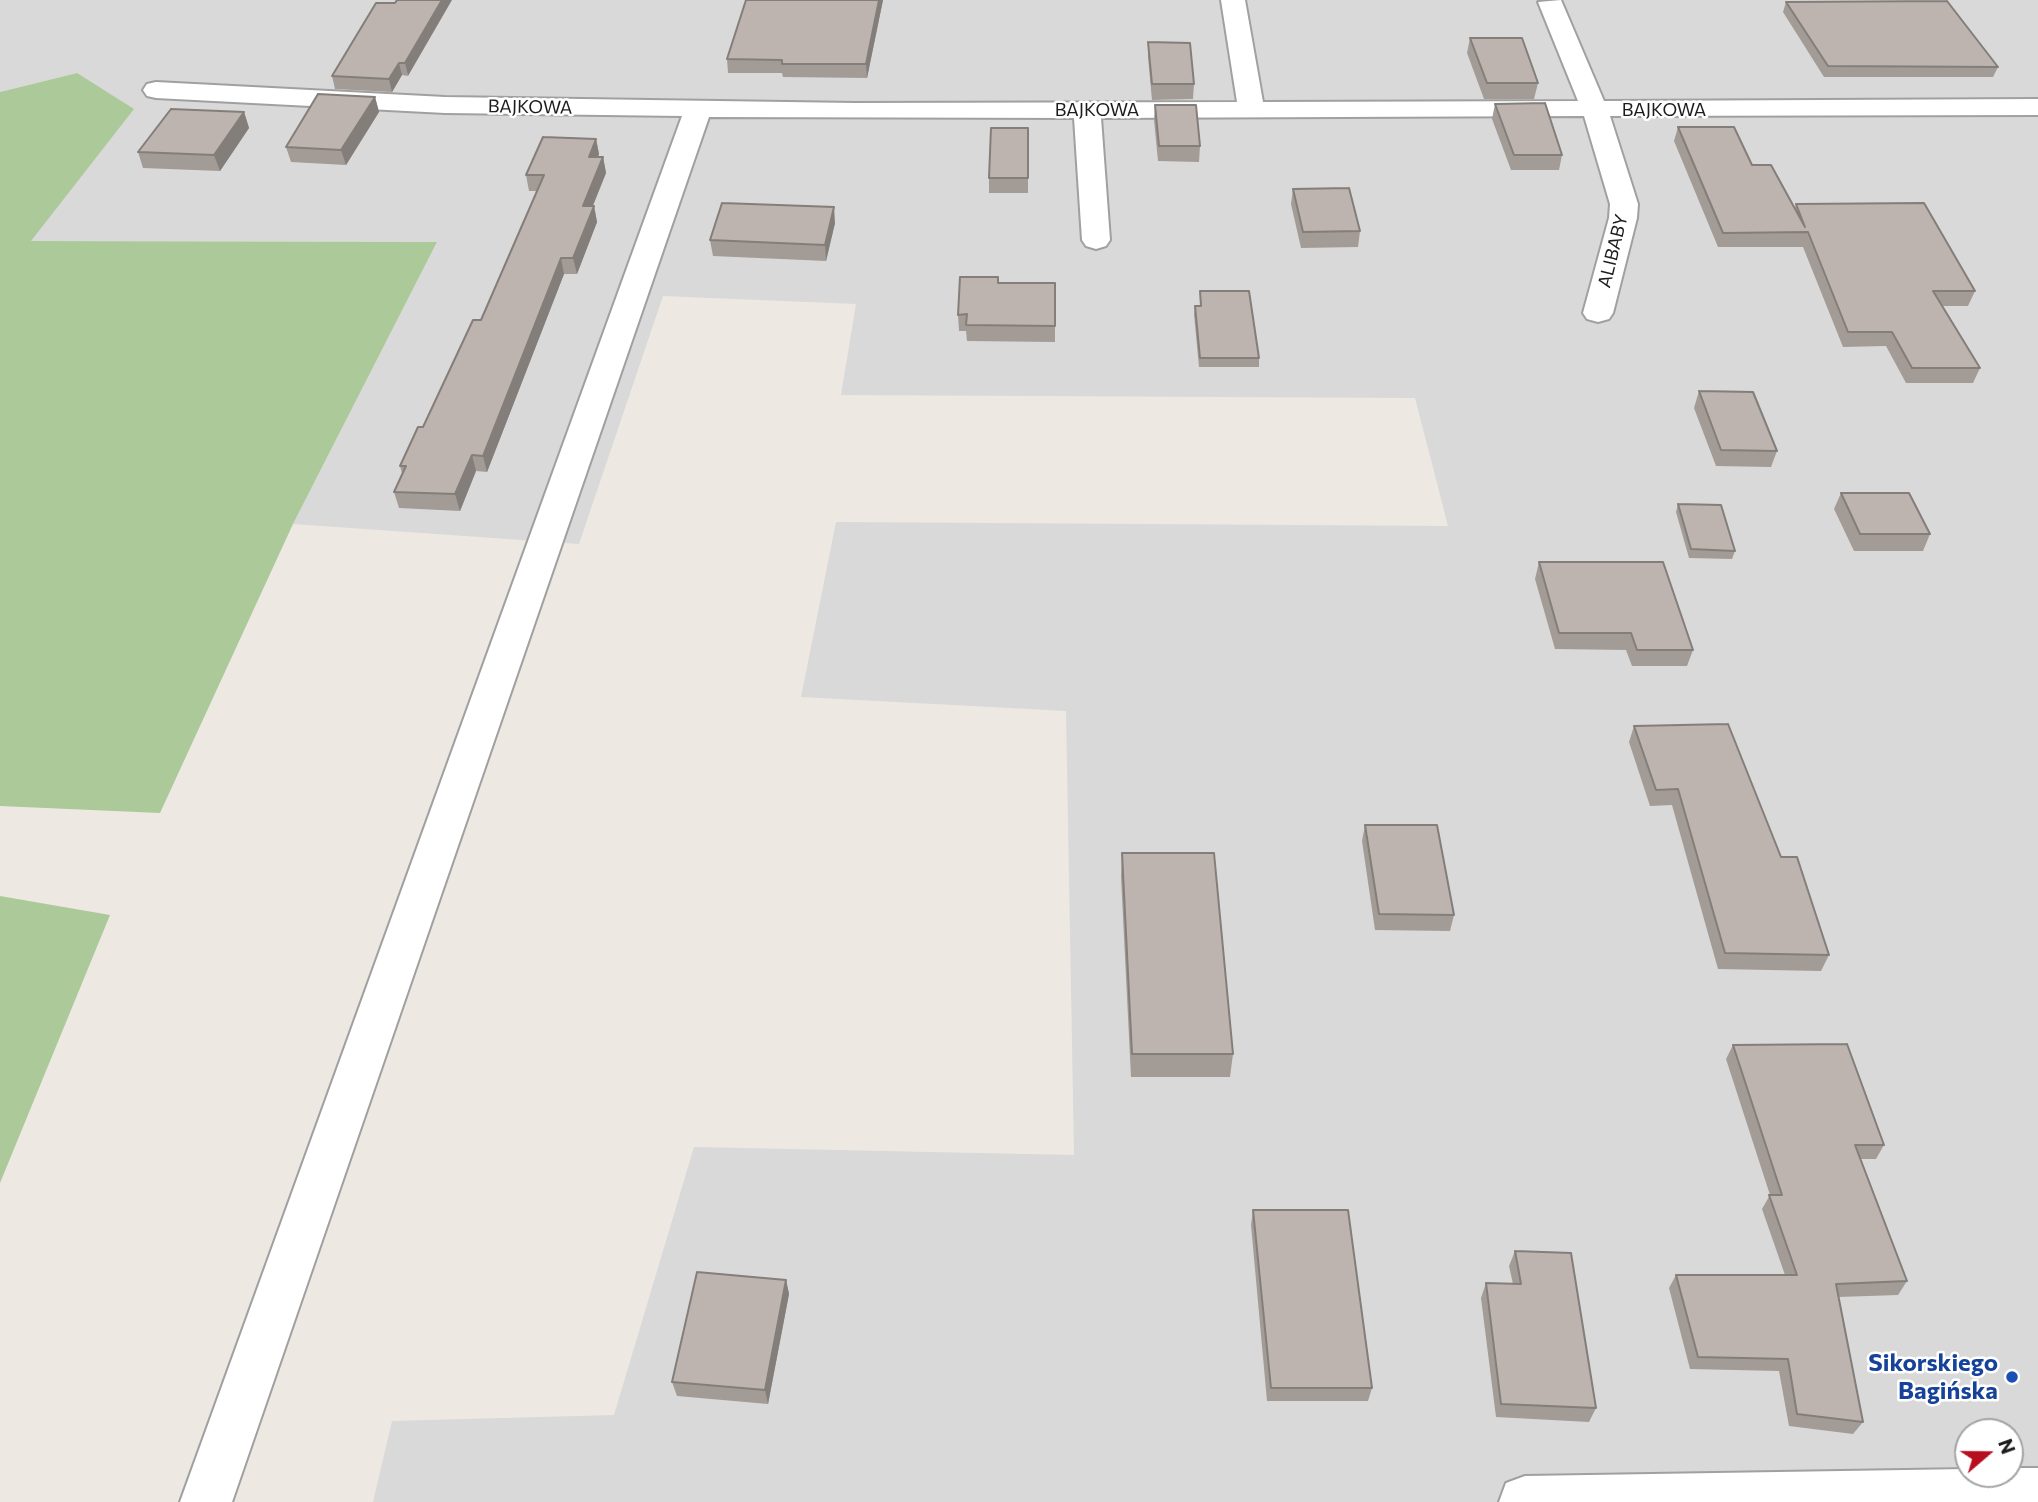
<!DOCTYPE html>
<meta charset="utf-8">
<style>
body{margin:0}
#map{position:relative;width:2038px;height:1502px;overflow:hidden;background:#ede8e2;font-family:Commissioner,sans-serif}
canvas{display:block}
.north{position:absolute;left:1954px;top:1418px;width:70px;height:70px;box-sizing:border-box;background:#fff;border:2px solid #a4a4a4;border-radius:50%;rotate:70deg;font-size:19px;font-weight:700;line-height:28px;text-align:center;color:#1c1c1c}
.north::after{content:'';display:block;margin:auto;width:24px;height:32px;background:#b80f20;clip-path:polygon(50% 0,100% 100%,50% 72%,0 100%)}
</style>
<div id="map">
<canvas width="2038" height="1502"></canvas>
<div class="north">N</div>
</div>
<script>
const c = document.querySelector('canvas').getContext('2d');
c.lineJoin = 'round';
function paint(path, color) { c.fillStyle = color; c.fill(path, 'evenodd'); }
const poly = rows => new Path2D(rows.map(r => 'M' + r).join(''));
function trace(path, color, width, dash) { c.strokeStyle = color; c.lineWidth = width; c.lineCap = dash ? 'butt' : 'round'; c.setLineDash(dash || []); c.stroke(path); }
function drawText(font, color, halo, rows, align = 'center') {
  c.font = font + ' Commissioner,sans-serif'; c.lineWidth = 5; c.setLineDash([]); c.textBaseline = 'middle'; c.strokeStyle = halo; c.fillStyle = color; for (const [text, x, y, turn = 0] of rows) {
    c.save(); c.translate(x, y); c.rotate((+turn || 0) * Math.PI / 180); c.textAlign = isNaN(turn) ? turn : align; if (halo) c.strokeText(text, 0, 0); c.fillText(text, 0, 0); c.restore();
  }
}
paint(poly([
 [0,0,2038,0,2038,1502,373,1502,392,1421,614,1415,694,1147,1074,1155,1066,711,801,697,836,522,1448,526,1415,398,841,395,856,304,663,296,579,544,293,524,437,242,30,241,77,73,0,92],
 [1968,1432,2010,1432,2010,1474,1968,1474]
]), '#dad9d9');
paint(poly([
 [77,73,134,109,31,241,437,242,293,524,160,813,0,806,0,92],
 [0,896,110,915,0,1183]
]), '#acc99a');
const street = poly([
 [1221,0,1245,0,1263,102,1578,101,1538,2,1561,0,1604,101,2038,99,2038,115,1610,116,1638,204,1637,218,1613,313,1609,319,1598,322,1587,319,1583,313,1609,218,1610,204,1584,116,1101,118,1110,240,1106,246,1096,249,1086,246,1082,240,1074,118,709,117,232,1502,180,1502,682,116,445,113,156,98,147,96,143,90,147,84,156,82,445,97,855,103,1237,102,1221,0],
 [2010,1468,2038,1468,2038,1502,1499,1502,1506,1483,1525,1476,1968,1469,1968,1474,2010,1474,2010,1468]
]);
trace(street, '#a0a0a0', 4);
paint(street, '#fff');
paint(poly([
 [883,0,867,78,783,77,782,73,728,73,727,59],
 [1786,2,1998,67,1993,77,1824,77,1783,12],
 [395,3,408,76,402,75,392,92,335,89,332,76],
 [1470,38,1538,83,1534,99,1484,99,1467,53],
 [1148,42,1194,84,1193,99,1152,100,1148,57],
 [375,97,379,112,346,165,291,162,286,147],
 [1495,104,1562,155,1559,170,1511,170,1492,119],
 [1155,105,1200,146,1199,162,1158,161,1154,120],
 [244,112,249,128,220,171,143,168,138,152],
 [1678,127,1752,165,1795,208,1796,204,1975,291,1968,306,1942,306,1980,368,1973,383,1906,383,1886,346,1843,347,1803,247,1718,247,1674,141],
 [1028,128,1028,193,989,193,989,178],
 [596,139,599,154,598,157,603,157,606,173,593,206,594,206,597,222,577,274,564,274,487,472,476,471,460,511,399,508,394,492,402,473,400,466,423,427,481,320,537,191,529,191,526,175],
 [1293,189,1360,231,1358,247,1301,248,1291,204],
 [835,223,826,261,713,256,710,240],
 [998,283,1055,326,1055,342,967,341,966,331,959,331,958,315],
 [1200,291,1259,358,1259,367,1199,367,1194,314,1195,306,1200,306],
 [1699,391,1777,451,1771,467,1716,466,1694,408],
 [1841,493,1930,534,1923,551,1854,551,1834,509],
 [1678,504,1735,551,1732,559,1689,558,1676,512],
 [1539,562,1693,650,1687,666,1632,666,1626,650,1555,649,1535,579],
 [1634,726,1829,955,1821,971,1718,969,1672,805,1650,806,1629,742],
 [1365,825,1454,915,1450,931,1375,930,1362,841],
 [1122,853,1233,1054,1230,1077,1131,1077,1121,877],
 [1733,1045,1884,1145,1876,1159,1861,1159,1907,1281,1898,1295,1838,1297,1863,1422,1853,1434,1789,1426,1779,1371,1690,1369,1669,1288,1676,1275,1785,1275,1762,1209,1770,1195,1726,1059],
 [1253,1210,1372,1388,1368,1401,1267,1401,1251,1225],
 [1515,1251,1596,1408,1589,1422,1496,1417,1481,1298,1486,1283,1513,1284,1509,1266],
 [786,1280,789,1294,768,1404,677,1396,672,1382]
]), '#a39b96');
paint(poly([
 [442,0,452,0,408,76,405,63],
 [879,0,883,0,867,78,866,64],
 [399,63,402,75,392,92,389,79],
 [375,97,379,112,346,165,341,150],
 [244,112,249,128,220,171,214,155],
 [596,139,599,154,592,172,589,157],
 [603,157,606,173,586,222,583,206],
 [594,206,597,222,577,274,573,258],
 [834,207,835,223,826,261,825,245],
 [561,258,564,274,487,472,483,456],
 [472,455,476,471,460,511,455,494],
 [786,1280,789,1294,768,1404,765,1390]
]), '#847e7a');
const building = poly([
 [397,0,442,0,405,63,399,63,389,79,332,76,376,3,395,3,397,0],
 [746,0,879,0,866,64,782,64,782,60,727,59,746,0],
 [1947,1,1998,67,1828,66,1786,2,1947,1],
 [1470,38,1522,38,1538,83,1487,83,1470,38],
 [1148,42,1190,43,1194,84,1152,84,1148,42],
 [318,94,375,97,341,150,286,147,318,94],
 [1545,103,1562,155,1514,155,1495,104,1545,103],
 [1155,105,1196,105,1200,146,1159,146,1155,105],
 [171,109,244,112,214,155,138,152,171,109],
 [1678,127,1734,127,1752,165,1771,165,1805,227,1796,204,1924,203,1975,291,1933,291,1980,368,1912,368,1892,332,1848,332,1808,232,1723,233,1678,127],
 [991,128,1028,128,1028,178,989,178,991,128],
 [543,137,596,139,589,157,603,157,583,206,594,206,573,258,561,258,483,456,472,455,455,494,394,492,406,466,400,466,418,427,423,427,473,320,481,320,544,175,526,175,543,137],
 [1349,188,1360,231,1303,232,1293,189,1349,188],
 [722,203,834,207,825,245,710,240,722,203],
 [960,277,998,277,998,283,1055,283,1055,326,966,325,967,314,958,315,960,277],
 [1200,291,1249,291,1259,358,1200,358,1195,306,1201,306,1200,291],
 [1699,391,1753,392,1777,451,1721,450,1699,391],
 [1841,493,1909,493,1930,534,1860,534,1841,493],
 [1678,504,1721,505,1735,551,1691,549,1678,504],
 [1539,562,1663,562,1693,650,1637,650,1631,633,1559,633,1539,562],
 [1728,724,1781,857,1797,857,1829,955,1725,953,1678,789,1656,790,1634,726,1728,724],
 [1365,825,1437,825,1454,915,1379,914,1365,825],
 [1122,853,1214,853,1233,1054,1132,1054,1122,853],
 [1847,1044,1884,1145,1855,1145,1907,1281,1836,1284,1863,1422,1797,1414,1788,1359,1698,1357,1676,1275,1797,1275,1769,1195,1782,1195,1733,1045,1847,1044],
 [1253,1210,1348,1210,1372,1388,1271,1388,1253,1210],
 [1515,1251,1571,1253,1596,1408,1501,1404,1486,1283,1521,1284,1515,1251],
 [697,1272,786,1280,765,1390,672,1382,697,1272]
]);
paint(building, '#bdb4af');
trace(building, '#847e7a', 2);
for (const [x, y, r, color] of [
 [2012,1377,7,"#1a4fb4"]
]) { const dot = new Path2D(); dot.arc(x, y, r, 0, 2 * Math.PI); c.fillStyle = color; c.fill(dot); trace(dot, '#fff', 2.5); }
drawText('18px', '#1c1c1c', '#fff', [
 ["BAJKOWA",530,107,1],
 ["BAJKOWA",1097,110],
 ["BAJKOWA",1664,110],
 ["ALIBABY",1613,251,-76]
]);
drawText('bold 24px', '#164399', '#fff', [
 ["Sikorskiego",1998,1363],
 ["Bagińska",1998,1391]
], 'right');
</script>
